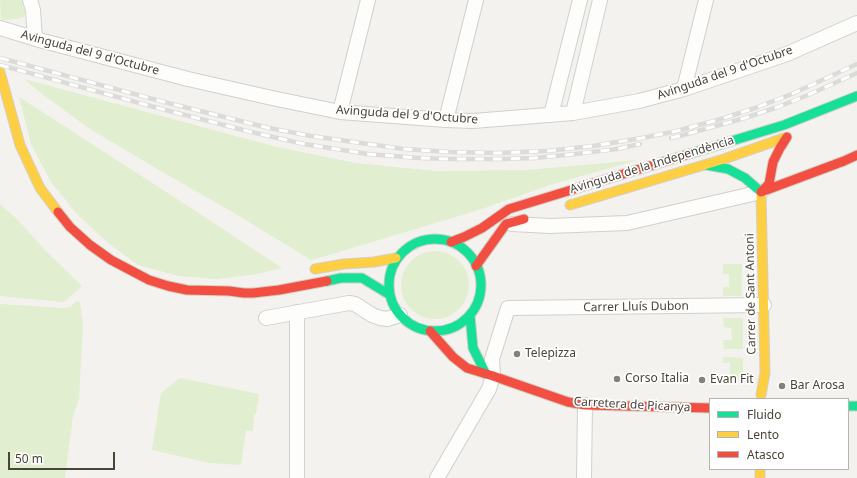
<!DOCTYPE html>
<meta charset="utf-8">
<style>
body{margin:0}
#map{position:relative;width:857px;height:478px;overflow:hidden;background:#f4f2ee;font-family:"Noto Sans",sans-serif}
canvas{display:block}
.legend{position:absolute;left:709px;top:398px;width:140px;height:72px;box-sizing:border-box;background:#fff;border:1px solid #b7b4b0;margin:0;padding:5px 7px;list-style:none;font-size:12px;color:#4b4439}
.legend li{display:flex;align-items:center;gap:8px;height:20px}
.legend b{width:20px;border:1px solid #b7b4b0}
.scale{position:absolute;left:8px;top:452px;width:107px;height:18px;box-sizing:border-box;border:2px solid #4b4439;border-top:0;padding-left:5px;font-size:12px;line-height:14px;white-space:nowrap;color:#4b4439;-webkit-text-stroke:3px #fff;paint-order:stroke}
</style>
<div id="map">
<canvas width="857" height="478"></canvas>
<ul class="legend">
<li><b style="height:5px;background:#16e098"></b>Fluido</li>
<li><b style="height:5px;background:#ffcf43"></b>Lento</li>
<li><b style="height:5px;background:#f24e42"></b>Atasco</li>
</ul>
<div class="scale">50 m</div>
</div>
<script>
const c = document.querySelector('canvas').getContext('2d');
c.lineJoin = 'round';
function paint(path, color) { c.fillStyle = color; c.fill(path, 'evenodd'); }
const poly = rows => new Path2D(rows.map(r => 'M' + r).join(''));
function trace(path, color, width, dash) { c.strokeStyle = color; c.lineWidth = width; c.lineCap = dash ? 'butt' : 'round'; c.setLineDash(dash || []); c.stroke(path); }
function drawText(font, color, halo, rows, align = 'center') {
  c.font = font + ' "Noto Sans",sans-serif'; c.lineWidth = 3.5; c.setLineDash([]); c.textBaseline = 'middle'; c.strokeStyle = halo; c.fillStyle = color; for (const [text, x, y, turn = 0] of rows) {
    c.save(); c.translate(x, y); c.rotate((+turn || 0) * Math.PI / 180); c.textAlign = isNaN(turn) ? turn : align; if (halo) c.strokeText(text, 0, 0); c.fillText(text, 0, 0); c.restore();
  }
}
paint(poly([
 [0,0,22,0,25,13,24,16,21,18,16,19,4,20,1,19],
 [24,79,273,146,321,156,355,163,436,171,527,170,638,160,547,186,479,210,329,255,311,260,234,213,154,167,90,129,46,97],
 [19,97,171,195,282,268,257,274,217,279,178,276,138,265,108,243,76,213,51,182,31,144],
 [0,204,16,218,46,251,82,286,64,302,0,296],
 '401 285a34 34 0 1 1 68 0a34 34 0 1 1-68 0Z',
 [723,264,742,264,742,296,723,296,723,287,729,287,729,274,723,274],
 [77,301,80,303,83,325,79,399,73,416,65,478,0,478,0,304,64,308,70,307],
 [723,318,743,318,743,349,724,349,723,340,732,340,731,328,724,327],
 [723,357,743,358,743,380,724,379,723,375,730,375,730,362,723,363],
 [180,378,259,394,256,414,254,414,253,431,246,431,241,465,210,463,152,450,161,393]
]), '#e1eecf');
const street = poly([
 [30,0,33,10,35,39],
 [0,28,43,41,188,79,272,98,340,112,446,120,473,121,573,113,639,101,684,89,787,54,857,23],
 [684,89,706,0],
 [340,112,368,0],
 [573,113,600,0],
 [551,115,580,0],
 [446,120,476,0],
 [512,224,550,226,627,223,761,192],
 [266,318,349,303,355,304,372,315,380,318,387,319,400,315],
 [297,478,297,312],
 [437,478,489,389,493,376,492,359,508,308,764,305],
 [584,478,585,405]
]);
const fast = poly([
 [689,154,784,125,857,96],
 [706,165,728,169,745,178,761,192],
 '389 285a46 46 0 1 1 92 0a46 46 0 1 1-92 0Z',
 [327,281,341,278,362,278,390,295],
 [470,315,473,348,486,374],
 [848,406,857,406]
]);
const slow = poly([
 [0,72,20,145,40,188,58,212],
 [761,192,765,373,761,395],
 [570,205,724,159,784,138],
 [315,269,344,264,374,262,396,258],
 [760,469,760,478]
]);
const jam = poly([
 [761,192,844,161,857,155],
 [761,192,769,184,773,162,780,148,787,137],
 [58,212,70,227,90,245,111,260,149,280,168,286,187,290,229,291,244,293,253,293,279,290,327,281],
 [451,242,464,237,482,228,509,209,689,154],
 [476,266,506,224,524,219],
 [430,331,453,357,467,368,493,376,568,402,585,405,710,408]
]);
trace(street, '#d2d0cb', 16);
trace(fast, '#d3cfc5', 11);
trace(slow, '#d3cfc5', 11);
trace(jam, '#d3cfc5', 11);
trace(street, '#fdfdfc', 14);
trace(fast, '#16e098', 9);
trace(slow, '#ffcf43', 9);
trace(jam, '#f24e42', 9);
const rail = poly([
 [0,58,164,102,269,128,311,136,404,149,449,152,497,153,547,151,593,146,642,138,677,131,721,119,755,108,792,94,857,64],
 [0,65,154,107,251,132,304,144,368,154,419,158,450,159,501,159,535,158,575,154,617,149,640,144],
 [671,138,687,134,745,118,778,107,808,95,857,73]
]);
trace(rail, '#dbdbda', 4.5);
trace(rail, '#fff', 3, [9]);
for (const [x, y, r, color] of [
 [517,354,4,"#868178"],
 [617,379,4,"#868178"],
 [702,380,4,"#868178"],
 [782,386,4,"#868178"]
]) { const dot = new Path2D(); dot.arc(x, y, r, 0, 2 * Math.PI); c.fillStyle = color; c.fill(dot); trace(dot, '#fff', 1.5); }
drawText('12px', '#4b4439', '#fff', [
 ["Avinguda del 9 d'Octubre",90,53,15],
 ["Avinguda del 9 d'Octubre",725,73,-19],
 ["Avinguda del 9 d'Octubre",407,115,4],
 ["Avinguda de la Independència",652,165,-17],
 ["Carrer de Sant Antoni",751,294,-91],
 ["Carrer Lluís Dubon",636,307,-1],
 ["Carretera de Picanya",632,405,3]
]);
drawText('12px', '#4b4439', '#fff', [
 ["Telepizza",525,354],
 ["Corso Italia",625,379],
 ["Evan Fit",710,380],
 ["Bar Arosa",790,386]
], 'left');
</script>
